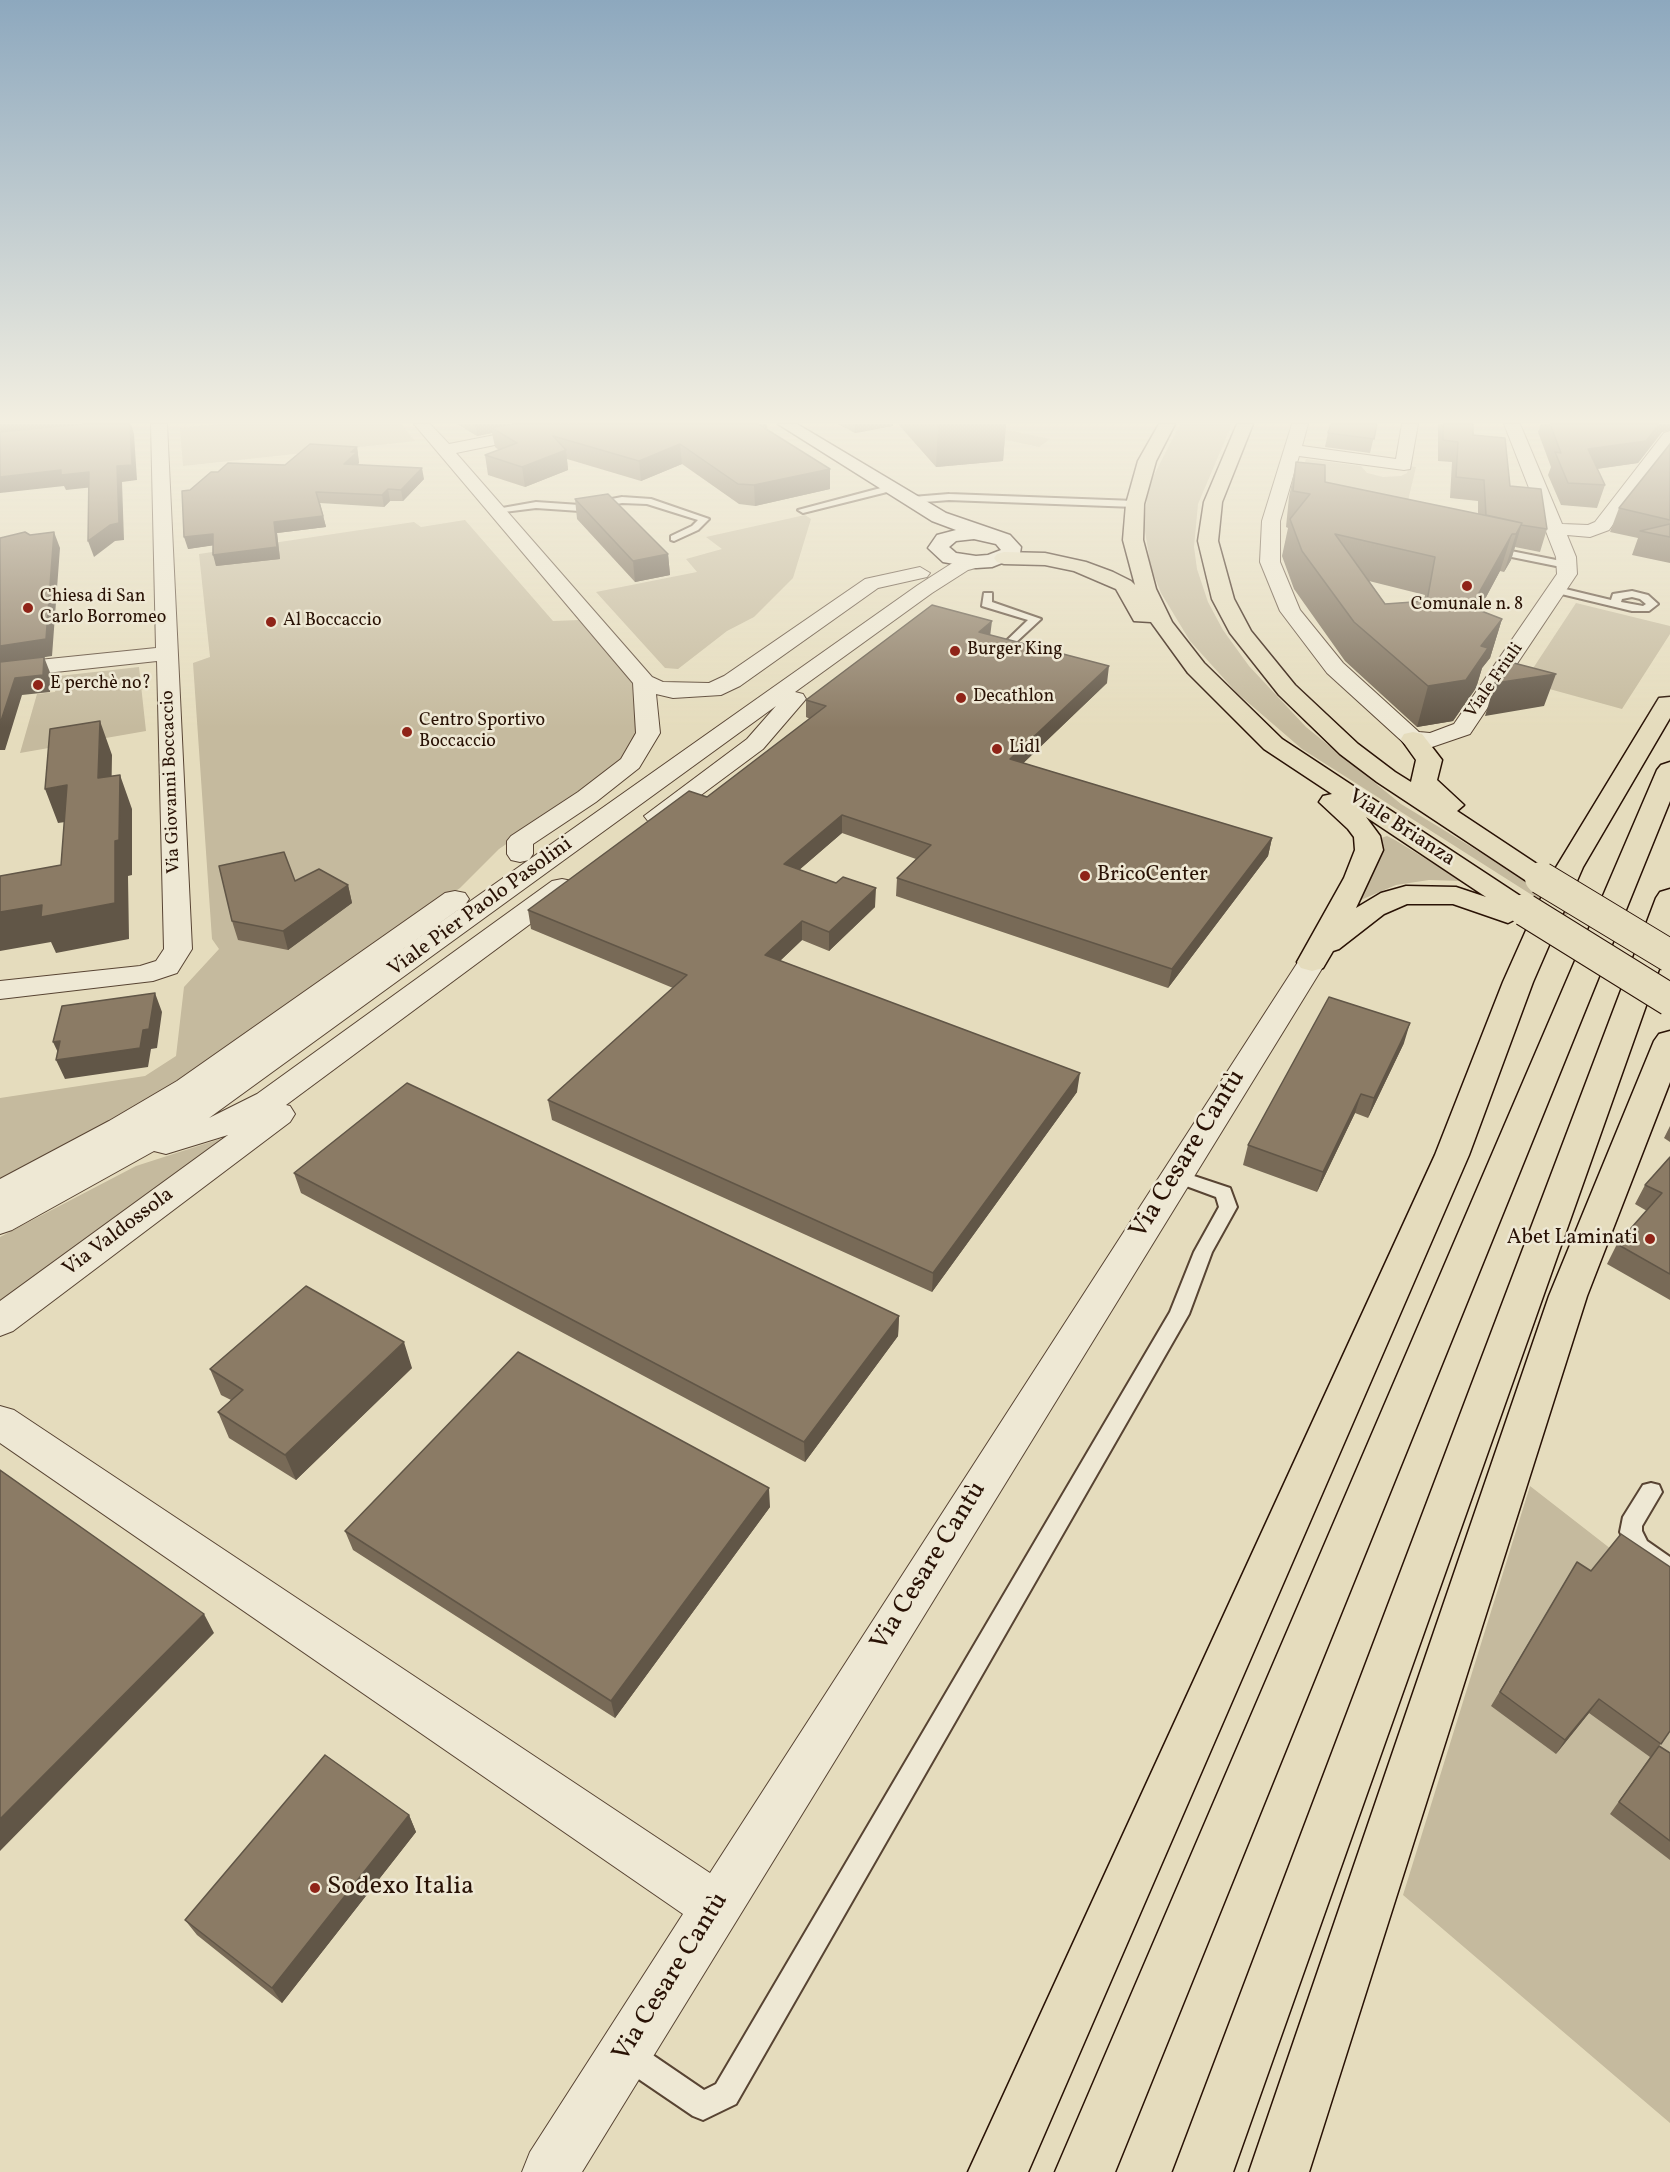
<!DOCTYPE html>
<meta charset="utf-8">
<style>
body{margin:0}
canvas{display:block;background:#e5dcbd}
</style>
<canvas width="1670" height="2172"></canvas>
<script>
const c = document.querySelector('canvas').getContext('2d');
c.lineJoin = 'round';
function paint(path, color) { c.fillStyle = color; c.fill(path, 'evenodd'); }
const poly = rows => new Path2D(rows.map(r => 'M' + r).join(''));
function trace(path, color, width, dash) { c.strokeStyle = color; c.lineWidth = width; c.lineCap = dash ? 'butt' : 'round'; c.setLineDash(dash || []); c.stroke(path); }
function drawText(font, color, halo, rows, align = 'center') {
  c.font = font + ' Vollkorn,serif'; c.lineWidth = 5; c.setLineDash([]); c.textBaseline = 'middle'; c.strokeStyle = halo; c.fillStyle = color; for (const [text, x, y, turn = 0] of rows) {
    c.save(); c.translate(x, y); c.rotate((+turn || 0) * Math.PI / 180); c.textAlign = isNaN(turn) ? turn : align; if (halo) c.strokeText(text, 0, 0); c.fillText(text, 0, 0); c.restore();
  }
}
paint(poly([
 [221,424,401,424,415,441,183,466,180,428],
 [1180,424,1232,424,1198,504,1194,547,1197,569,1208,602,1223,630,1249,666,1306,727,1401,804,1575,910,1565,916,1302,749,1237,693,1190,641,1161,593,1151,568,1144,525,1148,487],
 [1001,429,1050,439,1039,447,989,436],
 [1306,459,1361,466,1367,473,1383,477,1401,476,1407,473,1409,466,1416,467,1405,513,1295,485],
 [805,515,811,519,793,578,754,617,727,631,678,669,665,668,596,592,697,572,686,559,722,549,706,537],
 [465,520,553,621,580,620,634,686,640,733,626,759,598,782,499,849,460,888,181,1081,0,1182,0,1098,145,1076,176,1056,184,987,219,949,212,939,193,663,210,657,199,554,414,522,421,527],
 [1576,603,1670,626,1670,634,1622,709,1524,682],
 [139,667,146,731,20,753,37,694,55,692,59,676],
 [1387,836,1395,840,1462,881,1429,880,1396,885,1363,899,1347,911,1378,851,1381,838],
 [223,1138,0,1301,0,1237,136,1166],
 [1530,1486,1611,1549,1670,1632,1670,2123,1403,1895]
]), '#c5ba9e');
const lane = poly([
 [892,485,897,488,895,490,803,513,798,510,892,485],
 [949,494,1135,501,1140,504,1135,507,949,500,912,503,907,500,912,497,949,494],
 [622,497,651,499,709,519,698,530,674,541,671,540,671,536,692,526,698,520,647,504,622,503,580,511,536,508,496,513,491,510,536,502,580,505,622,497],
 [1491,547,1566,562,1571,565,1566,568,1487,552,1487,548,1491,547],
 [1557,587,1611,600,1613,594,1632,591,1648,595,1658,604,1649,611,1632,611,1553,592,1553,588,1557,587],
 [1632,597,1640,599,1646,604,1643,606,1621,602,1622,599,1632,597],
 [984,593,992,593,992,602,1041,619,1013,645,1024,651,1024,655,1016,655,1001,646,1028,620,982,606,984,593],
 [1176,1170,1230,1188,1237,1207,1212,1252,1189,1314,736,2104,703,2120,693,2116,618,2065,614,2055,618,2045,628,2041,638,2045,704,2090,716,2084,1170,1312,1194,1252,1219,1207,1216,1197,1170,1180,1167,1176,1170,1172,1176,1170],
 [1651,1483,1659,1485,1662,1492,1642,1526,1642,1531,1647,1541,1670,1557,1670,1580,1631,1555,1620,1532,1623,1517,1643,1485,1651,1483]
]);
const street = poly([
 [151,424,167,424,192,949,177,973,153,981,0,999,0,981,140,966,156,961,164,949,157,661,0,678,0,664,156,648,151,424],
 [414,424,430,424,449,444,551,424,580,424,572,429,456,453,652,677,663,682,709,683,724,676,865,579,920,567,930,573,927,577,878,588,740,686,721,695,673,698,656,694,660,733,639,768,596,802,533,844,533,854,529,860,520,862,511,860,507,854,507,841,511,836,578,792,621,759,636,733,633,683,414,424],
 [1292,424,1308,424,1302,446,1396,459,1402,424,1418,424,1410,469,1404,470,1299,456,1280,521,1280,562,1300,610,1343,663,1419,732,1430,733,1454,724,1557,574,1556,557,1504,424,1520,424,1562,524,1588,525,1595,522,1664,433,1670,431,1670,447,1609,530,1590,537,1567,535,1576,557,1577,574,1470,734,1432,747,1413,746,1405,744,1327,673,1280,611,1260,562,1262,521,1292,424],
 [976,556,986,562,983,566,968,570,932,593,795,692,803,694,806,699,763,749,666,821,657,824,648,821,644,816,747,739,776,706,209,1118,257,1094,552,881,562,879,572,881,575,887,572,893,286,1105,290,1106,295,1114,290,1122,13,1331,0,1336,0,1301,228,1135,166,1154,154,1151,12,1230,0,1234,0,1179,109,1121,177,1081,445,893,455,891,465,893,469,899,465,905,387,960,918,585,954,562,976,556],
 [1312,953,1322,956,1326,962,582,2172,522,2172,530,2152,683,1914,0,1443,0,1406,14,1410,710,1873,1298,962,1302,956,1312,953]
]);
const secondary = poly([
 [778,424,797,424,946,513,1010,535,1021,547,1020,553,1017,557,992,567,976,568,943,562,928,548,937,535,956,530,932,521,778,424],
 [974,539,996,544,1001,550,988,555,976,556,956,553,949,547,956,541,974,539]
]);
const highway = poly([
 [1159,424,1175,424,1156,461,1144,504,1143,540,1156,589,1172,622,1204,663,1282,739,1537,907,1547,885,1531,884,1377,782,1340,754,1279,695,1230,633,1212,599,1198,541,1204,502,1237,424,1253,424,1222,502,1218,541,1234,599,1251,631,1295,685,1358,744,1395,772,1411,782,1416,760,1401,739,1404,734,1413,732,1422,734,1442,760,1437,780,1464,805,1457,811,1552,874,1659,698,1670,697,1670,718,1583,867,1533,982,1469,1155,1028,2172,968,2172,1435,1155,1503,982,1532,917,1520,917,1508,923,1453,904,1407,904,1384,914,1339,949,1333,951,1323,968,1312,971,1301,968,1297,962,1344,878,1355,850,1354,837,1348,829,1319,802,1323,796,1332,794,1264,749,1188,673,1151,622,1134,621,1116,589,1074,571,1045,565,1004,564,997,562,994,558,997,554,1004,552,1045,553,1086,562,1113,572,1131,581,1135,585,1123,540,1126,504,1138,461,1159,424],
 [1366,817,1486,897,1456,887,1406,886,1381,893,1356,908,1383,850,1380,836,1366,817],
 [1670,762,1670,801,1115,2172,1055,2172,1657,770,1661,765,1670,762],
 [1670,889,1670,938,1233,2172,1173,2172,1656,898,1660,892,1670,889],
 [1670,1031,1670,1082,1587,1296,1309,2172,1249,2172,1549,1296,1654,1041,1659,1034,1670,1031]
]);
trace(lane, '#584433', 4);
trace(street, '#584433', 2);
trace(secondary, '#291205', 3);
trace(highway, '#291205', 3);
paint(lane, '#eee8d4');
paint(street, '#eee8d4');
paint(secondary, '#eee8d4');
paint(highway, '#e5dcbd');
const highwayBridge = poly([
 [1541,878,1670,956],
 [1525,910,1670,1000]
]);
trace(highwayBridge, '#291205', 34, []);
trace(highwayBridge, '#e5dcbd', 32);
paint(poly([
 [457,424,767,424,767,430,830,489,755,506,739,504,682,464,641,481,567,459,568,470,525,487,488,475,485,455,499,450,495,447,492,433,477,436],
 [838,424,893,424,893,426,855,433],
 [899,424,1006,424,1003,461,936,467,899,425],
 [1377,424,1370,453,1325,447,1328,433],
 [1438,424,1473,424,1473,435,1510,486,1547,529,1540,552,1515,547,1511,560,1504,572,1500,571,1479,610,1502,619,1490,658,1482,668,1476,688,1453,721,1417,727,1345,661,1294,589,1282,556,1288,528,1286,527,1289,497,1296,462,1325,482,1478,514,1478,501,1450,498,1452,462,1438,461],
 [1369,581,1425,595,1424,601,1385,604],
 [1541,424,1670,424,1670,430,1662,432,1638,463,1597,469,1605,485,1597,508,1561,505,1548,475,1551,467,1538,432],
 [1670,442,1670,563,1632,555,1638,538,1610,532,1619,508,1669,446],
 [357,447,359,463,357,465,424,479,403,501,390,501,384,507,320,503,326,527,277,533,280,559,216,566,213,545,188,549,190,490,218,472,285,465],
 [575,499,668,554,670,575,635,582,577,519],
 [991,635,1107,683,1023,763,1272,838,1268,856,1168,988,896,896,897,878,916,859,842,833,799,870,875,907,829,951,802,940,780,961,1077,1092,932,1292,552,1120,548,1100,673,988,531,929,528,910,707,797,810,719,806,717,806,700],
 [295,881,348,885,352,903,288,950,238,940,232,921],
 [1404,1043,1368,1118,1355,1113,1317,1192,1243,1165,1248,1145],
 [1670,1126,1670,1142,1664,1138],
 [1670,1157,1670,1300,1607,1264,1617,1244,1647,1211,1635,1204,1645,1185],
 [294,1173,899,1316,898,1336,805,1462,301,1193],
 [412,1368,296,1480,229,1438,218,1412,231,1400,221,1395,210,1369],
 [770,1507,615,1718,353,1550,345,1531],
 [1577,1562,1670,1731,1659,1746,1670,1753,1670,1860,1610,1814,1650,1757,1589,1713,1556,1754,1491,1706],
 [409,1815,416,1832,282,2003,197,1935,185,1920]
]), '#786a57');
paint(poly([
 [0,424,115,424,0,435],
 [130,424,131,424,134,434,137,480,122,482,124,540,115,541,94,557,88,541,117,466],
 [475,424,542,424,492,428,492,433,477,436],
 [752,424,767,424,768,433],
 [855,424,893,424,893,426,855,433],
 [938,424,1006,424,1003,461,936,467],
 [1659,424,1670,424,1670,430,1662,432,1638,463,1581,471,1588,449],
 [680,444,682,464,641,481,639,461],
 [357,447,359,463,346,475,344,464,351,452],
 [566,450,568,470,525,487,522,467],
 [422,468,424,479,403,501,401,490],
 [830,469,830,489,755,506,754,485],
 [61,470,89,472,94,487,66,490,64,486,0,493,0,477],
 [388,489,390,501,384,507,382,495],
 [323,516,326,527,277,533,280,559,216,566,213,555,274,522],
 [1522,523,1511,560,1504,572,1516,534],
 [54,532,60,548,52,656,0,664,0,646],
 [213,534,216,545,188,549,184,537],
 [1512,534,1500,571,1460,646,1471,607],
 [668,554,670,575,635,582,633,561],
 [1502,619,1490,658,1482,668,1476,688,1453,721,1417,727,1428,686,1481,646],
 [992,621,990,637,979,632],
 [44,657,51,675,50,692,22,695,5,750,0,750,0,724,15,678],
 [1109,666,1107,683,1009,777,1010,759],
 [1556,674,1544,706,1485,716,1495,683],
 [100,721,112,755,111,813,98,778],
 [120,775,132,809,132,875,128,876,129,939,56,953,51,942,0,951,0,912,115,841],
 [67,785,80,820,58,823,45,789],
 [842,815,842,833,784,883,784,864],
 [1272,838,1268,856,1168,988,1172,969],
 [348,885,352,903,288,950,283,931],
 [876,888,875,907,829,951,829,932],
 [802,921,802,940,766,974,765,955],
 [155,993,162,1012,157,1048,151,1049,148,1067,65,1079,56,1060,61,1059,53,1042,143,1030],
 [1410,1023,1404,1043,1368,1118,1374,1098],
 [1080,1073,1077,1092,932,1292,933,1273],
 [1361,1094,1355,1113,1317,1192,1323,1172],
 [899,1316,898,1336,805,1462,804,1442],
 [404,1342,412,1368,296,1480,285,1455],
 [769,1488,770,1507,615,1718,611,1701],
 [204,1614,214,1633,0,1851,0,1819],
 [1599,1699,1589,1713,1556,1754,1565,1740],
 [409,1815,416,1832,282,2003,272,1988]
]), '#615647');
const building = poly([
 [85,424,130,424,132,465,117,466,119,523,110,525,88,541,89,472,61,475,61,470,0,477,0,432,85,424],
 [513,424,758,424,830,469,754,485,738,484,680,444,639,461,553,436,566,450,522,467,485,455,517,443,492,428,513,424],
 [1331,424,1377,424,1374,439,1328,433,1331,424],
 [1443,424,1473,424,1473,435,1505,438,1510,486,1541,489,1547,529,1521,525,1522,523,1486,515,1484,480,1456,477,1458,442,1443,440,1443,424],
 [1550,424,1659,424,1646,441,1588,449,1605,485,1568,483,1555,452,1561,453,1550,424],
 [310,444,357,447,351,452,357,452,344,464,422,468,401,490,388,489,382,495,316,492,323,516,274,522,277,547,213,555,213,534,184,537,182,491,190,490,211,472,218,472,228,463,285,465,310,444],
 [1670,444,1670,520,1619,508,1670,444],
 [1296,462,1325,465,1325,482,1522,523,1516,534,1512,534,1471,607,1502,619,1481,646,1488,648,1466,680,1428,686,1354,622,1302,551,1290,519,1310,494,1293,491,1296,462],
 [1335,534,1435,557,1427,601,1385,604,1335,534],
 [608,494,668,554,633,561,575,499,608,494],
 [1670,524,1670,537,1640,531,1670,524],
 [25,532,30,535,54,532,46,639,0,646,0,538,25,532],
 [932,605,992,621,979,632,1109,666,1010,759,1272,838,1172,969,897,878,931,845,842,815,784,864,836,883,843,877,876,888,829,932,802,921,765,955,1080,1073,933,1273,548,1100,687,975,528,910,689,791,707,797,826,706,806,700,932,605],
 [44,657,43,675,15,678,0,724,0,662,44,657],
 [1510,662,1556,674,1495,683,1510,662],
 [100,721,98,778,120,775,119,840,115,841,115,903,41,917,42,905,0,912,0,876,61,865,67,785,45,789,50,729,100,721],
 [284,852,295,881,319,869,348,885,283,931,232,921,219,866,284,852],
 [155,993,149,1029,143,1030,140,1048,56,1060,60,1041,53,1042,62,1006,155,993],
 [1329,997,1410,1023,1374,1098,1361,1094,1323,1172,1248,1145,1329,997],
 [407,1083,899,1316,804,1442,294,1173,407,1083],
 [1670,1157,1670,1274,1617,1244,1662,1193,1645,1185,1670,1157],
 [306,1286,404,1342,285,1455,218,1412,243,1390,210,1369,306,1286],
 [518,1352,769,1488,611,1701,345,1531,518,1352],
 [0,1470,204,1614,0,1819,0,1470],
 [1621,1534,1670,1567,1670,1731,1661,1744,1599,1699,1565,1740,1500,1692,1577,1562,1591,1571,1621,1534],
 [1659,1746,1670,1753,1670,1841,1619,1802,1659,1746],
 [325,1755,409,1815,272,1988,185,1920,325,1755]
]);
paint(building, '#8b7b65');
trace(building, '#615647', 1.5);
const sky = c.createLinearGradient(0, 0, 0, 728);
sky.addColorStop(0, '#8da8be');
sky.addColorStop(0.58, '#f3efe1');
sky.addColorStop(1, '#f3efe100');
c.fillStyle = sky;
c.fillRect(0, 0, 1670, 728);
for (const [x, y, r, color] of [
 [1467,586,6,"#8f2418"],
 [28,608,6,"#8f2418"],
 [271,622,6,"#8f2418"],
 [955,651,6,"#8f2418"],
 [38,685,6,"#8f2418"],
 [961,698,6,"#8f2418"],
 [407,732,6,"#8f2418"],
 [997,749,6,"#8f2418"],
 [1085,876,6,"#8f2418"],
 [1650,1239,6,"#8f2418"],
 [315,1888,6,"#8f2418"]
]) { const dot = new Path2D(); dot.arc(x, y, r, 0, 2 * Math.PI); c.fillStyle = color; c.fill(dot); trace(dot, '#eee8d4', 2); }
drawText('18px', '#291205', '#eee8d4', [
 ["Chiesa di San",40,598],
 ["Carlo Borromeo",40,619],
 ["Comunale n. 8",1467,606,"center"],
 ["Al Boccaccio",283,622],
 ["Burger King",967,651],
 ["E perchè no?",50,685],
 ["Decathlon",973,698],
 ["Centro Sportivo",419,722],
 ["Boccaccio",419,743],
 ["Lidl",1009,749]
], 'left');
drawText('18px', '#291205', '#eee8d4', [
 ["Viale Friuli",1495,681,-55],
 ["Via Giovanni Boccaccio",172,782,-92]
]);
drawText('21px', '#291205', '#eee8d4', [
 ["Viale Brianza",1401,829,33],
 ["Viale Pier Paolo Pasolini",481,908,-36],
 ["Via Valdossola",119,1233,-37]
]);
drawText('21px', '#291205', '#eee8d4', [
 ["BricoCenter",1097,876],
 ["Abet Laminati",1638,1239,"right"]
], 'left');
drawText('26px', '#291205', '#eee8d4', [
 ["Via Cesare Cantù",1189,1155,-58],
 ["Via Cesare Cantù",930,1567,-58],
 ["Via Cesare Cantù",672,1978,-58]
]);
drawText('26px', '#291205', '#eee8d4', [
 ["Sodexo Italia",327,1888]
], 'left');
</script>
